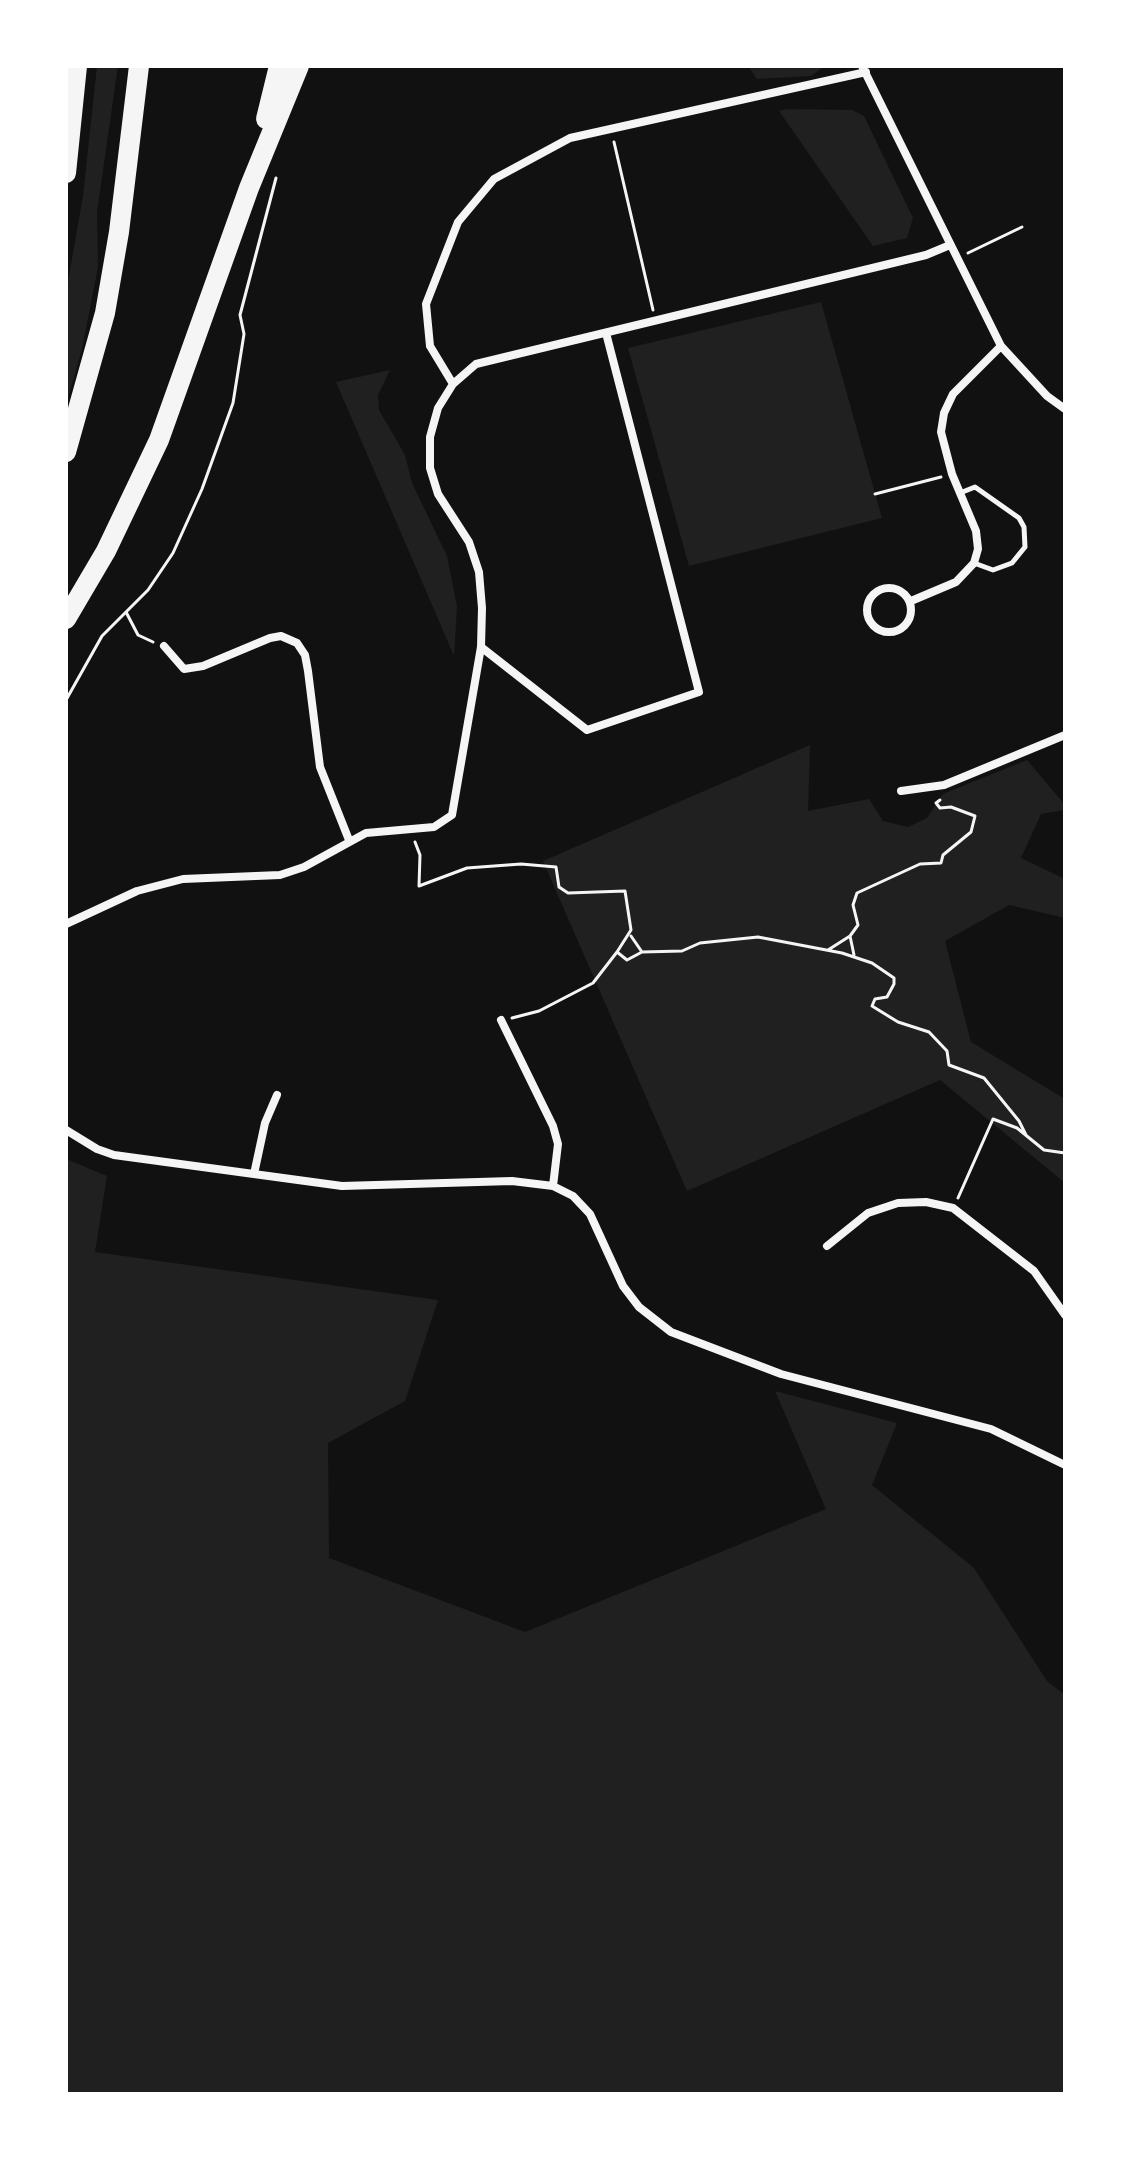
<!DOCTYPE html>
<style>
body{margin:0}
#map{position:relative;width:1131px;height:2160px;overflow:hidden;background:#111;font-family:Raleway,sans-serif}
canvas{display:block}
.frame{position:absolute;inset:0;border:68px solid #fff;pointer-events:none}
</style>
<div id="map">
<canvas width="1131" height="2160"></canvas>
<div class="frame"></div>
</div>
<script>
const c = document.querySelector('canvas').getContext('2d');
c.lineJoin = 'round';
function paint(path, color) { c.fillStyle = color; c.fill(path, 'evenodd'); }
const poly = rows => new Path2D(rows.map(r => 'M' + r).join(''));
function trace(path, color, width, dash) { c.strokeStyle = color; c.lineWidth = width; c.lineCap = dash ? 'butt' : 'round'; c.setLineDash(dash || []); c.stroke(path); }
paint(poly([
 [97,66,118,66,97,212,98,267,82,349,66,405,66,293,83,196],
 [748,66,825,66,811,76,757,79],
 [787,109,852,110,864,116,913,218,907,238,873,246,779,111],
 [821,302,882,518,689,566,628,348],
 [390,370,378,395,379,410,405,455,412,483,447,556,457,607,454,656,336,382],
 [810,745,808,811,869,799,883,821,908,827,927,818,943,794,1027,760,1065,805,1065,810,1041,814,1021,858,1065,879,1065,918,1009,905,945,941,971,1042,1065,1099,1065,1183,940,1080,687,1191,543,861],
 [66,1159,107,1176,95,1252,438,1300,405,1401,328,1443,329,1558,525,1632,826,1509,775,1391,897,1423,872,1485,974,1568,1047,1681,1065,1695,1065,2094,66,2094]
]), '#202020');
trace(poly([
 [614,142,653,310],
 [968,253,1022,227],
 [875,494,941,477],
 [126,612,138,635,153,642],
 [66,700,102,636,148,590,173,553,202,489,233,403,244,334,240,315,276,178],
 [415,842,420,855,419,886,467,868,521,864,556,867,559,887,568,893,625,891,631,930,617,952,627,960,642,952,682,951,700,943,758,937,842,953,872,963,894,978,894,984,887,997,875,999,872,1006,898,1022,929,1032,947,1051,949,1065,984,1078,1019,1121,1026,1135],
 [631,936,642,952],
 [850,936,854,955],
 [828,950,850,936,858,925,853,905,857,893,920,864,941,863,943,855,971,832,975,816,951,807,940,808,936,803,940,800],
 [512,1018,539,1011,593,983,617,952],
 [958,1198,993,1119,1017,1128,1044,1150,1065,1153]
]), '#f5f5f5', 3);
trace(poly([
 [960,493,975,487,1019,518,1024,527,1025,547,1012,563,993,570,974,563]
]), '#f5f5f5', 5);
trace(poly([
 [862,66,1001,346,1047,396,1065,409],
 [453,384,430,346,426,304,458,222,494,179,570,138,866,72],
 '867 610a22 22 0 1 1 44 0a22 22 0 1 1-44 0Z',
 [911,601,956,582,974,563,978,549,976,531,952,474,941,432,944,413,953,394,1001,346],
 [164,646,184,669,203,666,270,638,281,636,297,643,305,655,308,671,320,767,349,840],
 [481,647,587,730,699,692,606,333],
 [901,791,944,785,1065,735],
 [66,924,137,891,183,879,280,875,304,867,366,833,434,827,452,815,481,647,482,608,479,572,469,542,438,494,430,468,430,437,438,408,453,384,476,364,926,255,950,245],
 [501,1020,553,1126,558,1144,553,1186],
 [66,1130,97,1149,114,1155,342,1186,512,1181,553,1186,573,1196,590,1214,623,1286,639,1307,671,1332,781,1374,991,1429,1065,1465],
 [254,1174,265,1123,277,1095],
 [827,1246,868,1213,898,1203,926,1202,953,1208,1034,1271,1065,1315]
]), '#f5f5f5', 8);
trace(poly([
 [266,119,279,66],
 [66,173,77,66],
 [66,452,105,313,119,232,139,66],
 [66,619,106,551,159,440,249,188,299,66]
]), '#f5f5f5', 20);
</script>
